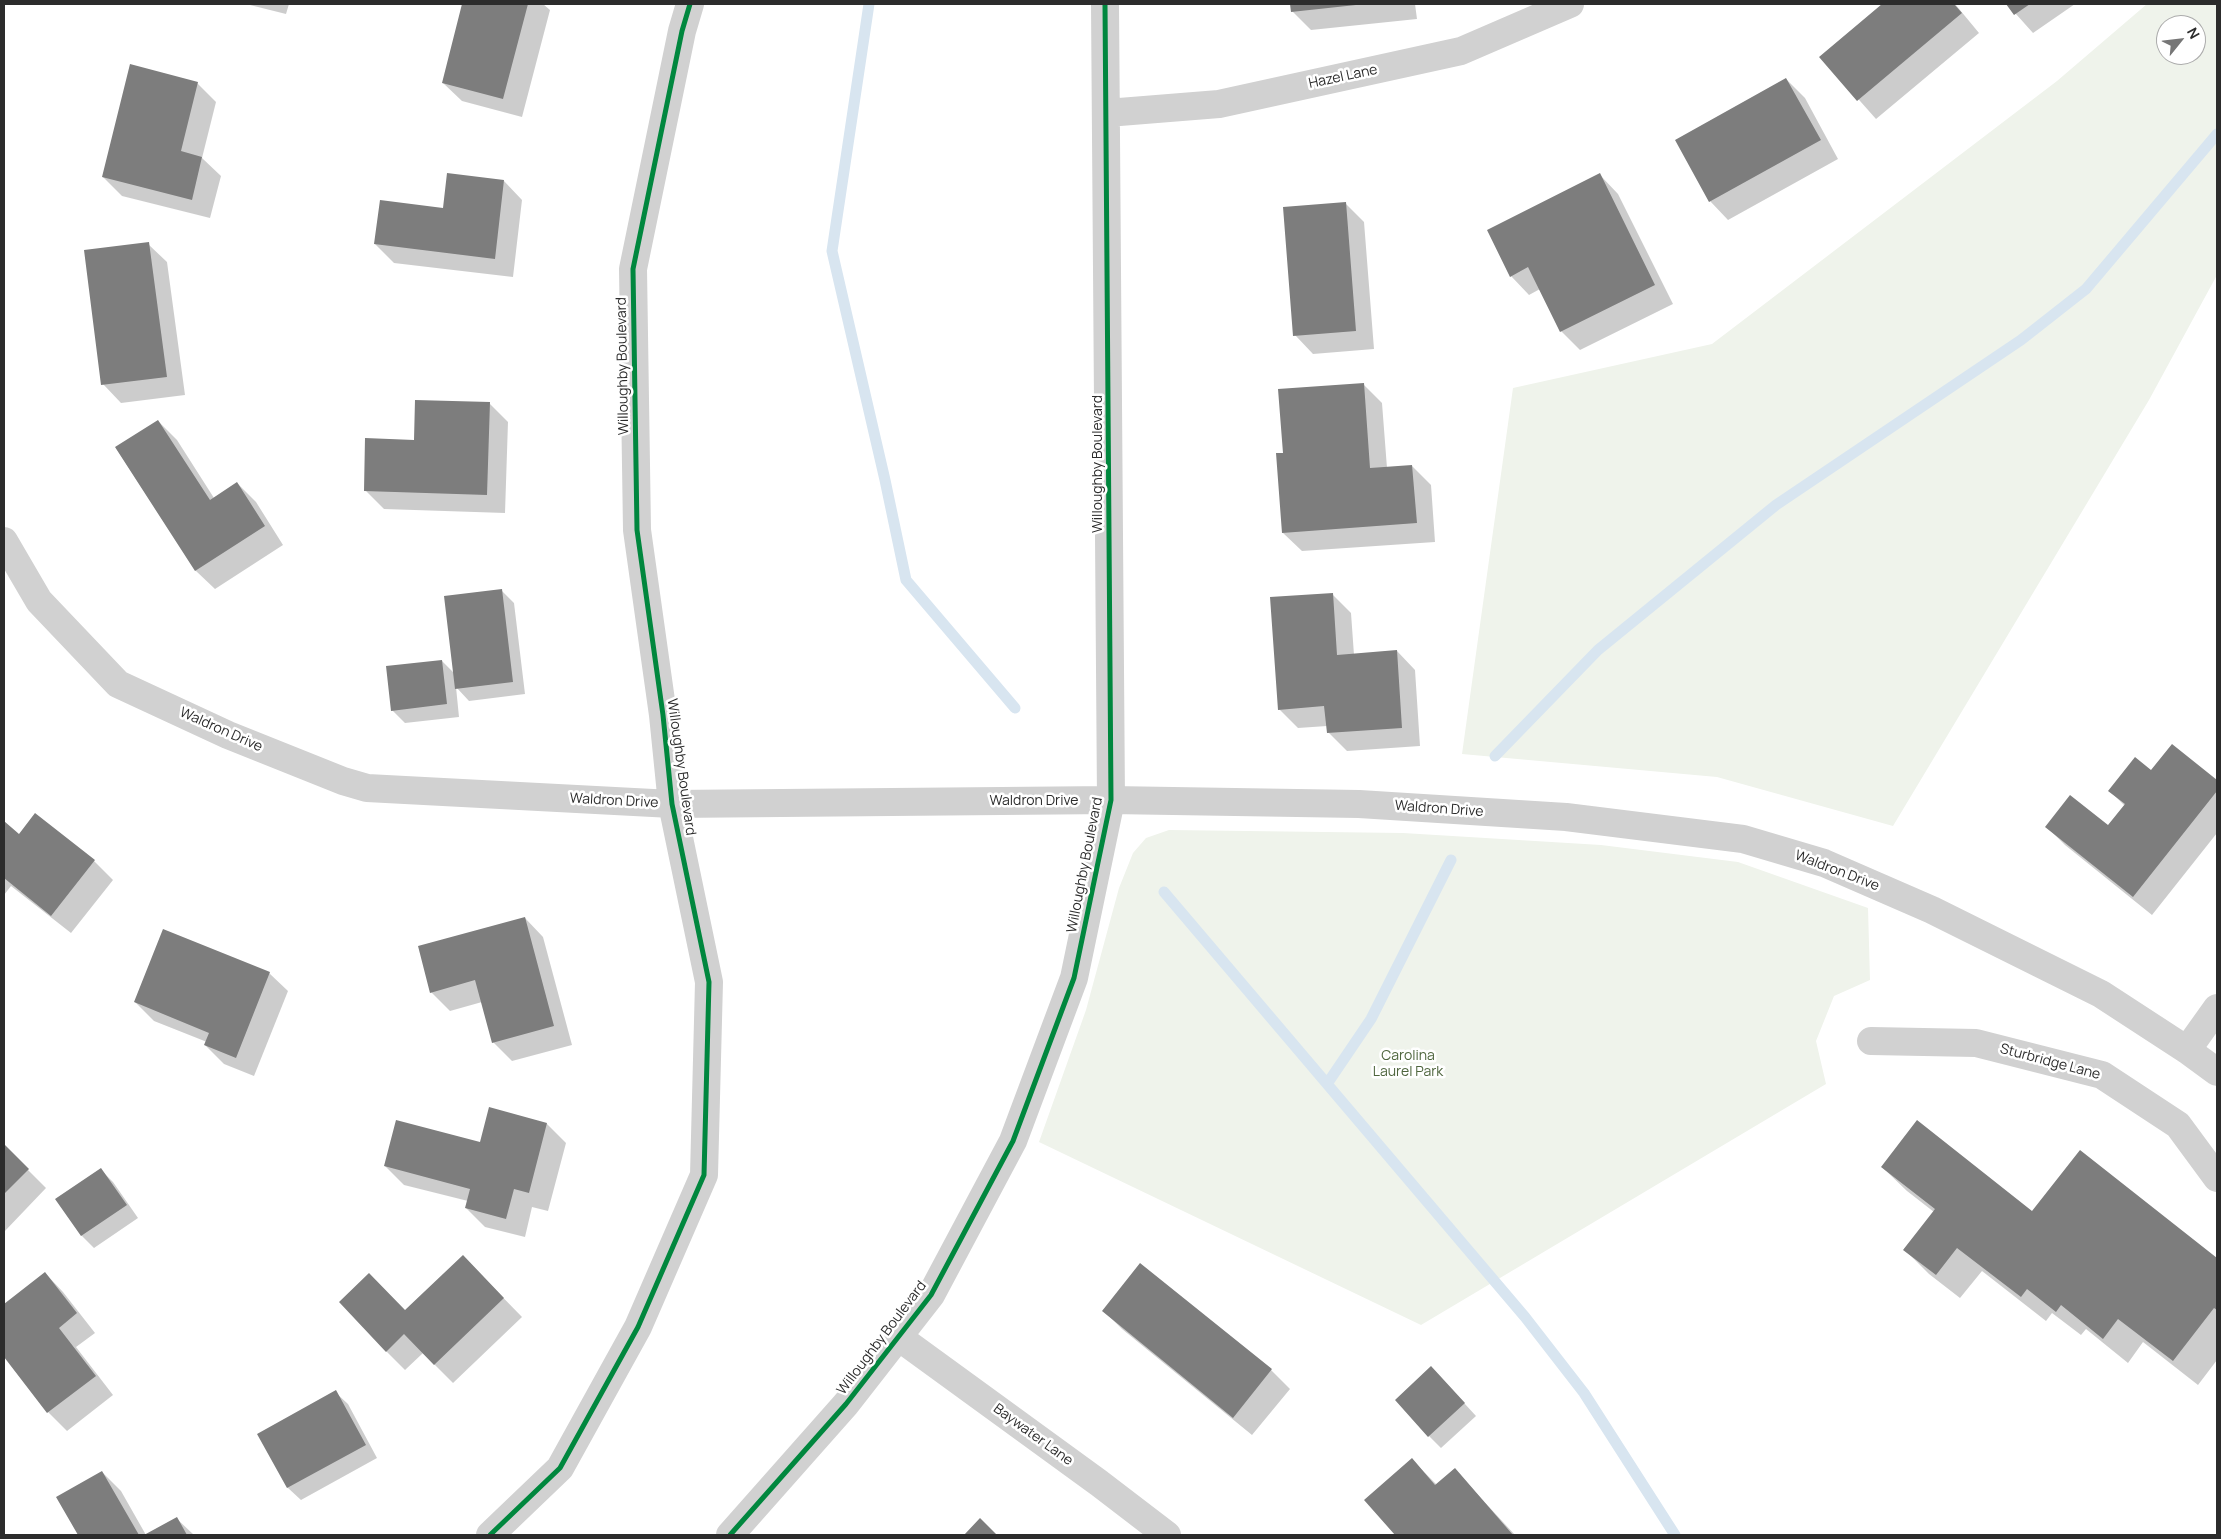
<!DOCTYPE html>
<style>
body{margin:0}
#map{position:relative;width:2221px;height:1539px;overflow:hidden;background:#fff;font-family:Manrope,sans-serif}
canvas{display:block}
.frame{position:absolute;inset:0;border:5px solid #2c2c2c;pointer-events:none}
.north{position:absolute;left:2156px;top:15px;width:50px;height:50px;box-sizing:border-box;background:#fff;border:1px solid #ababab;border-radius:50%;rotate:61deg;font-size:14px;font-weight:700;line-height:20px;text-align:center;color:#2c2c2c}
.north::after{content:'';display:block;margin:auto;width:18px;height:22px;background:#767676;clip-path:polygon(50% 0,100% 100%,50% 72%,0 100%)}
</style>
<div id="map">
<canvas width="2221" height="1539"></canvas>
<div class="frame"></div>
<div class="north">N</div>
</div>
<script>
const c = document.querySelector('canvas').getContext('2d');
c.lineJoin = 'round';
function paint(path, color) { c.fillStyle = color; c.fill(path, 'evenodd'); }
const poly = rows => new Path2D(rows.map(r => 'M' + r).join(''));
function trace(path, color, width, dash) { c.strokeStyle = color; c.lineWidth = width; c.lineCap = dash ? 'butt' : 'round'; c.setLineDash(dash || []); c.stroke(path); }
function drawText(font, color, halo, rows, align = 'center') {
  c.font = font + ' Manrope,sans-serif'; c.lineWidth = 5; c.setLineDash([]); c.textBaseline = 'middle'; c.strokeStyle = halo; c.fillStyle = color; for (const [text, x, y, turn = 0] of rows) {
    c.save(); c.translate(x, y); c.rotate((+turn || 0) * Math.PI / 180); c.textAlign = isNaN(turn) ? turn : align; if (halo) c.strokeText(text, 0, 0); c.fillText(text, 0, 0); c.restore();
  }
}
paint(poly([
 [2147,4,2217,4,2217,275,2149,400,1893,826,1717,777,1462,754,1513,388,1712,344,2057,81],
 [2166,25,2196,25,2196,55,2166,55],
 [1169,830,1403,833,1601,845,1738,862,1868,908,1870,980,1834,996,1816,1041,1826,1084,1421,1325,1039,1142,1086,1010,1119,888,1133,853,1146,838]
]), '#eff3eb');
paint(poly([
 [246,4,289,4,286,14],
 [463,4,543,4,550,10,522,117,462,101,443,83],
 [1291,4,1415,4,1417,19,1311,30,1292,11],
 [1884,4,1955,4,1979,33,1876,119,1821,57],
 [2007,4,2075,4,2033,33],
 [1786,79,1805,98,1838,159,1728,220,1710,201],
 [197,83,216,102,202,158,221,176,210,218,122,196,103,177],
 [1600,175,1618,194,1673,304,1580,350,1561,331,1540,289,1529,295,1511,276],
 [504,181,522,200,513,277,394,263,375,244],
 [1345,203,1364,222,1374,349,1313,354,1295,335],
 [148,244,167,262,185,395,121,403,103,384],
 [1363,384,1382,403,1387,468,1412,466,1431,485,1435,542,1302,551,1283,533,1284,454],
 [489,403,508,422,505,513,384,509,365,490,415,441],
 [158,421,177,440,214,498,237,483,256,502,283,545,215,589,196,571,116,448],
 [501,590,514,603,525,694,469,701,456,687,459,717,405,723,392,710,442,661,455,674],
 [1332,594,1351,613,1354,655,1397,651,1415,670,1420,746,1347,751,1328,732,1327,726,1298,728,1279,709],
 [2172,746,2217,782,2217,833,2152,915,2065,845,2047,827,2108,827,2125,806,2110,791,2151,771],
 [4,823,19,836,94,861,113,880,71,933,11,886,4,895],
 [525,918,543,937,572,1045,512,1061,493,1042,482,1002,450,1011,431,992],
 [269,973,288,991,254,1076,224,1064,205,1045,207,1042,154,1021,135,1002],
 [490,1109,547,1124,566,1143,548,1211,532,1207,525,1237,485,1227,466,1208,468,1201,404,1185,385,1166,481,1143],
 [4,1146,46,1188,4,1232],
 [2080,1152,2217,1260,2217,1360,2198,1385,2143,1342,2128,1363,2086,1329,2081,1335,2052,1313,2046,1321,1982,1271,1960,1298,1929,1274,1904,1249,1934,1212,1907,1191,1882,1167,2033,1212],
 [101,1170,113,1182,138,1218,94,1248,82,1236,57,1199],
 [1140,1265,1271,1370,1290,1389,1252,1435,1122,1329,1104,1311],
 [45,1273,63,1292,95,1333,76,1347,113,1395,67,1431,48,1412,4,1355,4,1305],
 [481,1275,522,1317,453,1383,423,1353,405,1370,386,1351,406,1312],
 [1443,1380,1476,1416,1441,1448,1429,1436],
 [335,1392,348,1404,377,1458,301,1500,288,1488,259,1434],
 [1412,1460,1437,1485,1454,1469,1515,1535,1396,1535,1366,1500],
 [102,1472,121,1491,146,1535,79,1535,58,1497],
 [177,1519,194,1535,147,1535]
]), '#0003');
trace(poly([
 [869,4,832,251,885,480,906,580,1015,708],
 [1495,756,1598,650,1776,505,2021,340,2086,289,2217,134],
 [1164,892,1525,1317,1584,1393,1675,1535],
 [1327,1084,1371,1019,1451,860]
]), '#d8e5f0', 11);
paint(poly([
 [462,4,528,4,503,99,442,83],
 [1290,4,1356,4,1356,5,1291,12],
 [1882,4,1954,4,1962,13,1857,101,1819,57],
 [2006,4,2030,4,2014,15],
 [130,64,198,82,181,151,202,157,192,200,102,177],
 [1786,78,1821,140,1709,202,1675,140],
 [447,173,504,180,495,259,374,244,380,200,443,208],
 [1600,173,1655,285,1560,332,1528,267,1510,277,1487,230],
 [1346,202,1356,331,1293,336,1283,207],
 [149,242,167,377,101,385,84,250],
 [1364,383,1370,468,1412,465,1417,523,1282,533,1276,453,1283,453,1278,389],
 [415,400,490,402,487,495,364,491,365,438,414,440],
 [158,420,210,500,237,482,265,526,195,571,115,447],
 [502,589,513,682,455,689,444,596],
 [1333,593,1337,655,1397,650,1402,728,1327,733,1324,706,1278,710,1270,597],
 [442,660,447,704,391,711,386,666],
 [2172,744,2217,780,2217,791,2133,897,2045,827,2070,795,2108,825,2125,804,2108,791,2135,757,2151,770],
 [35,813,95,860,51,916,4,878,4,821,19,834],
 [525,917,554,1026,492,1043,475,980,430,993,418,946],
 [163,929,270,972,236,1058,204,1045,209,1033,134,1002],
 [489,1107,547,1123,529,1193,514,1189,506,1219,465,1208,470,1189,384,1166,396,1120,480,1142],
 [1917,1120,2032,1211,2080,1150,2217,1258,2217,1310,2214,1308,2173,1361,2118,1319,2103,1339,2061,1305,2056,1312,2027,1289,2021,1297,1957,1248,1936,1275,1903,1250,1935,1209,1881,1167],
 [4,1144,29,1169,4,1194],
 [101,1168,127,1205,81,1236,55,1199],
 [463,1255,504,1298,434,1365,404,1334,386,1352,339,1302,369,1273,405,1310],
 [1140,1263,1272,1369,1233,1418,1102,1311],
 [45,1272,77,1313,59,1328,96,1376,47,1413,4,1357,4,1304],
 [1431,1366,1465,1403,1428,1437,1395,1400],
 [336,1390,366,1445,287,1488,257,1434],
 [1412,1458,1435,1485,1455,1468,1513,1535,1395,1535,1364,1500],
 [102,1471,139,1535,78,1535,56,1497],
 [177,1517,187,1535,144,1535],
 [980,1518,997,1535,964,1535]
]), '#7d7d7d');
trace(poly([
 [1107,113,1219,104,1461,51,1570,4],
 [4,541,39,601,118,684,228,735,343,781,367,788,672,804,1111,800,1359,804,1566,817,1743,839,1824,863,1932,910,2101,994,2187,1050,2217,1072],
 [1871,1041,1976,1043,2102,1075,2178,1125,2217,1178],
 [2187,1050,2217,1008],
 [897,1336,1099,1483,1167,1535],
 [490,1535,560,1468,638,1327,704,1175,709,982,672,804,663,715,637,530,633,269,682,31,690,4],
 [730,1535,846,1404,931,1295,1013,1141,1074,978,1111,800,1105,4]
]), '#d1d1d1', 28);
trace(poly([
 [490,1535,560,1468,638,1327,704,1175,709,982,672,804,663,715,637,530,633,269,682,31,690,4],
 [730,1535,846,1404,931,1295,1013,1141,1074,978,1111,800,1105,4]
]), '#00873e', 5);
drawText('14px', '#2c2c2c', '#fff', [
 ["Hazel Lane",1343,77,-12],
 ["Willoughby Boulevard",623,366,-91],
 ["Willoughby Boulevard",1098,464,-90],
 ["Waldron Drive",221,730,24],
 ["Willoughby Boulevard",681,767,82],
 ["Waldron Drive",614,801,3],
 ["Waldron Drive",1034,801],
 ["Waldron Drive",1439,809,4],
 ["Willoughby Boulevard",1085,865,-79],
 ["Waldron Drive",1837,871,21],
 ["Sturbridge Lane",2050,1062,15],
 ["Willoughby Boulevard",882,1338,-53],
 ["Baywater Lane",1033,1435,36]
]);
drawText('14px', '#4e653d', '#fff', [
 ["Carolina",1408,1056],
 ["Laurel Park",1408,1072]
]);
</script>
